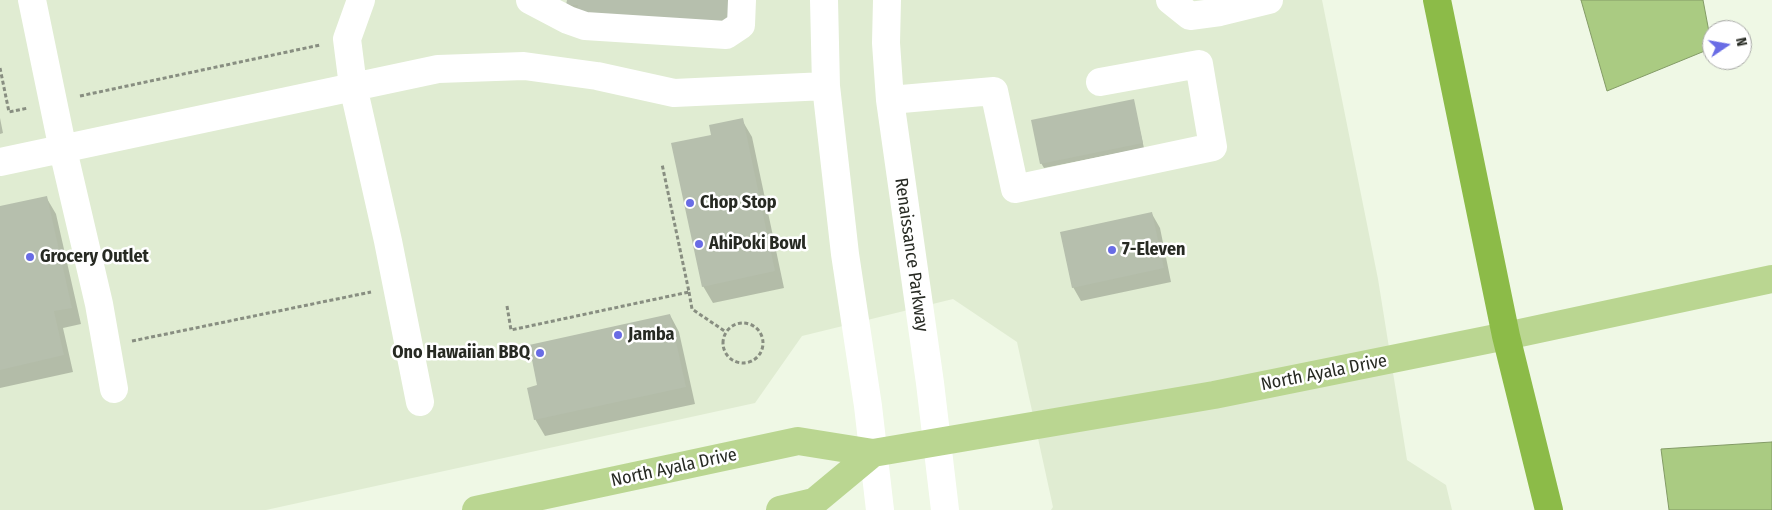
<!DOCTYPE html>
<style>
body{margin:0}
#map{position:relative;width:1772px;height:510px;overflow:hidden;background:#eff8e5;font-family:"Fira Sans Condensed",sans-serif}
canvas{display:block}
.north{position:absolute;left:1702px;top:20px;width:50px;height:50px;box-sizing:border-box;background:#fff;border:1px solid #a9aaa7;border-radius:50%;rotate:78deg;font-size:14px;font-weight:700;line-height:20px;text-align:center;color:#272a23}
.north::after{content:'';display:block;margin:auto;width:18px;height:22px;background:#696ce5;clip-path:polygon(50% 0,100% 100%,50% 72%,0 100%)}
</style>
<div id="map">
<canvas width="1772" height="510"></canvas>
<div class="north">N</div>
</div>
<script>
const c = document.querySelector('canvas').getContext('2d');
c.lineJoin = 'round';
function paint(path, color) { c.fillStyle = color; c.fill(path, 'evenodd'); }
const poly = rows => new Path2D(rows.map(r => 'M' + r).join(''));
function trace(path, color, width, dash) { c.strokeStyle = color; c.lineWidth = width; c.lineCap = dash ? 'butt' : 'round'; c.setLineDash(dash || []); c.stroke(path); }
function drawText(font, color, halo, rows, align = 'center') {
  c.font = font + ' "Fira Sans Condensed",sans-serif'; c.lineWidth = 5; c.setLineDash([]); c.textBaseline = 'middle'; c.strokeStyle = halo; c.fillStyle = color; for (const [text, x, y, turn = 0] of rows) {
    c.save(); c.translate(x, y); c.rotate((+turn || 0) * Math.PI / 180); c.textAlign = isNaN(turn) ? turn : align; if (halo) c.strokeText(text, 0, 0); c.fillText(text, 0, 0); c.restore();
  }
}
paint(poly([
 [0,0,1322,0,1378,279,1407,460,1446,485,1452,510,1051,510,1053,507,1017,342,953,299,802,336,755,403,266,510,0,510]
]), '#e0ecd2');
const water = poly([
 [1581,0,1703,0,1712,48,1607,91,1581,0],
 [1772,442,1772,510,1669,510,1661,449,1772,442]
]);
paint(water, '#aacb82');
trace(water, '#839b66', 1);
paint(poly([
 [568,0,743,0,588,30,568,4],
 [1133,101,1144,148,1044,168,1041,163],
 [0,118,3,133,0,134],
 [742,120,752,137,784,288,713,303,703,286,713,136],
 [46,197,56,214,81,324,63,328,73,372,0,388,0,207],
 [1152,214,1160,228,1171,282,1081,301,1073,287],
 [670,315,679,332,695,404,545,436,535,419]
]), '#0003');
paint(poly([
 [567,0,733,0,732,23,577,13,578,5,566,5],
 [1134,99,1143,143,1040,164,1031,120],
 [743,118,775,271,702,287,671,143,711,135,709,125],
 [47,196,72,308,54,311,64,355,0,370,0,206],
 [1152,212,1164,268,1072,288,1060,232],
 [670,314,686,387,534,420,527,388,537,385,529,345]
]), '#b6bfad');
trace(poly([
 [0,68,9,112,28,108],
 [80,96,320,45],
 [689,292,692,309,726,332],
 [507,306,511,330,689,292,662,164],
 '723 343a20 20 0 1 1 40 0a20 20 0 1 1-40 0Z',
 [132,341,371,292]
]), '#888e81', 3, [4, 2.5]);
trace(poly([
 [32,0,63,150,99,304,114,389],
 [361,0,347,39,353,86,388,241,420,402],
 [530,0,568,20,585,26,726,35,741,25,742,0],
 [824,0,826,86,845,254,868,406,880,510],
 [887,0,886,43,890,100,930,383,945,510],
 [1170,0,1190,16,1220,12,1269,0],
 [890,100,994,91,1015,189,1213,147,1199,64,1100,82],
 [0,162,438,69,524,66,597,76,674,93,826,86]
]), '#fff', 28);
trace(poly([
 [476,510,798,441,873,453,1214,395,1506,336,1772,279],
 [780,510,814,502,873,453]
]), '#bad691', 28);
trace(poly([
 [1437,0,1506,336,1549,510]
]), '#8cbb48', 28);
for (const [x, y, r, color] of [
 [690,203,5,"#696ce5"],
 [699,244,5,"#696ce5"],
 [1112,250,5,"#696ce5"],
 [30,257,5,"#696ce5"],
 [618,335,5,"#696ce5"],
 [540,353,5,"#696ce5"]
]) { const dot = new Path2D(); dot.arc(x, y, r, 0, 2 * Math.PI); c.fillStyle = color; c.fill(dot); trace(dot, '#fff', 2); }
drawText('bold 18px', '#272a23', '#fff', [
 ["Chop Stop",700,203],
 ["AhiPoki Bowl",709,244],
 ["7-Eleven",1122,250],
 ["Grocery Outlet",40,257],
 ["Jamba",628,335],
 ["Ono Hawaiian BBQ",530,353,"right"]
], 'left');
drawText('18px', '#272a23', '#fff', [
 ["Renaissance Parkway",911,255,82],
 ["North Ayala Drive",1324,373,-11],
 ["North Ayala Drive",674,468,-12]
]);
</script>
